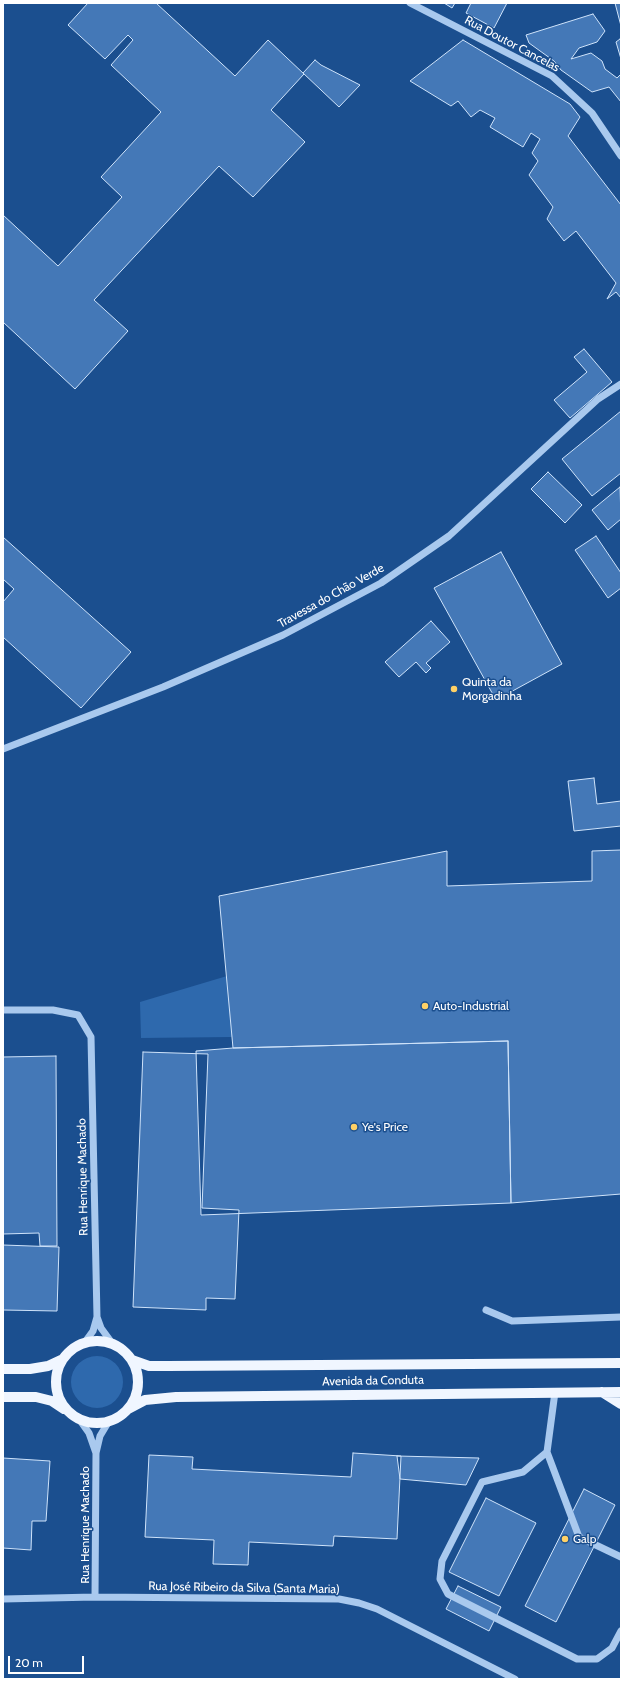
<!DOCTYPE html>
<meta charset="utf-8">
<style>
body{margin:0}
#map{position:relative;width:624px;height:1682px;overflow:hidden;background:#1b4f8f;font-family:Cabin,sans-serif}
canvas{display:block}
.frame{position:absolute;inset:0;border:4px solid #fff;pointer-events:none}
.scale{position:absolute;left:8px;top:1656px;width:76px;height:18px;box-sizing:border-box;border:2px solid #fff;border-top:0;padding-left:5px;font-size:12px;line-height:14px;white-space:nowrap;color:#fff;-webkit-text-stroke:3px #1b4f8f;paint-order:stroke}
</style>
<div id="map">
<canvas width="624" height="1682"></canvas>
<div class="frame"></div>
<div class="scale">20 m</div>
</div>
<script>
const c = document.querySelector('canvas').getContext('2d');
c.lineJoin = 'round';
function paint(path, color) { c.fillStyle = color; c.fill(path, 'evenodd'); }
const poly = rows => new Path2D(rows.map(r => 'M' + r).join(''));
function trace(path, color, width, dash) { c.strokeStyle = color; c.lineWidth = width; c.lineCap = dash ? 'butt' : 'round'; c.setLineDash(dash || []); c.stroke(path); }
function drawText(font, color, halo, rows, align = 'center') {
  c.font = font + ' Cabin,sans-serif'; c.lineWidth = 3; c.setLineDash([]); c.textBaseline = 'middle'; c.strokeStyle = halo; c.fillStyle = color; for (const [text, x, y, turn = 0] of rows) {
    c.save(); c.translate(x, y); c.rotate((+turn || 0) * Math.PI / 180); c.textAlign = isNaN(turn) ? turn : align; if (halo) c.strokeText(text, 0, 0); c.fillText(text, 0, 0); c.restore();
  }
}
paint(poly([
 [227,976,232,1037,141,1038,140,1002],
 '71 1382a26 26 0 1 1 52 0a26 26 0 1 1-52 0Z'
]), '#2e69ad');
const building = poly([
 [88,3,156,3,235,76,268,40,304,74,271,110,305,142,253,197,219,166,94,300,128,331,75,389,3,322,3,215,58,266,122,197,101,177,161,112,111,65,133,40,128,35,105,59,68,25,88,3],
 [444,3,455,3,452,8,444,3],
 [471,3,507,3,494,28,466,13,471,3],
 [615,3,621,3,621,26,615,3],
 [593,14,605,31,597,42,579,48,571,59,591,53,602,61,605,69,617,78,621,74,621,102,609,87,592,92,561,70,554,61,529,43,526,35,593,14],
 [620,39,621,39,621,59,616,42,620,39],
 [463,40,570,104,580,117,568,136,621,205,621,298,616,292,607,299,616,283,576,231,564,241,547,219,553,207,529,175,538,161,532,153,540,139,531,133,523,147,490,127,495,118,480,110,471,117,458,101,451,106,410,81,463,40],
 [315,60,321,65,360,85,339,107,303,73,315,60],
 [584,349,612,382,570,418,554,400,587,372,574,357,584,349],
 [621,411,621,473,592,496,562,459,621,411],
 [548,472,582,505,565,523,531,489,548,472],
 [620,487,621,519,608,530,592,510,620,487],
 [596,536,621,573,621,588,608,598,575,550,596,536],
 [3,537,131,652,81,708,3,637,3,602,14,589,3,579,3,537],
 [501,552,562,664,496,700,434,588,501,552],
 [431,621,450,642,426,663,431,668,426,673,416,662,399,677,385,662,431,621],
 [594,778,597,804,621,801,621,826,574,831,568,781,594,778],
 [621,850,621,1194,511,1203,508,1041,233,1048,219,896,447,851,447,886,592,881,592,851,621,850],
 [508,1041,511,1203,201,1215,196,1051,233,1048,508,1041],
 [143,1052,208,1054,202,1208,239,1210,235,1299,206,1298,206,1310,133,1307,143,1052],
 [56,1056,57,1246,40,1246,39,1233,3,1234,3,1057,56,1056],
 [3,1245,59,1247,57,1311,3,1310,3,1245],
 [353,1453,401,1456,397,1539,334,1536,333,1546,249,1542,248,1565,213,1564,214,1540,145,1537,149,1455,193,1457,192,1469,351,1477,353,1453],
 [397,1456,479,1458,466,1485,400,1479,397,1456],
 [3,1458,50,1461,46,1521,32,1521,31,1550,3,1548,3,1458],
 [584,1489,615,1505,556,1622,525,1606,584,1489],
 [486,1498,536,1523,499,1596,449,1572,486,1498],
 [458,1586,501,1607,489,1631,446,1609,458,1586]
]);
paint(building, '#4478b7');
trace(building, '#cfe3fa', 1);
trace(poly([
 [410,3,552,76,592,113,621,156],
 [3,749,163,687,283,635,381,583,449,536,598,399,621,384],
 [3,1010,53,1010,78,1015,91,1037,97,1317,93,1331,85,1342],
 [486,1310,512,1321,621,1317],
 [97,1317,101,1328,112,1343],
 [555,1392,547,1452,579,1537,621,1557],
 [79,1419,89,1433,96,1453],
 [547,1452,523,1472,482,1482,442,1561,440,1579,448,1594,577,1659,597,1659,612,1648,621,1631],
 [95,1597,96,1453,100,1436,109,1421],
 [3,1599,95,1597,339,1599,359,1603,377,1609,515,1679]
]), '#a9c9ee', 7);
trace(poly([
 '56 1382a41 41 0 1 1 82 0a41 41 0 1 1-82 0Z',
 [132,1360,149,1366,168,1366,621,1363],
 [3,1369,30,1369,48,1366,63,1359],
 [602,1392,621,1404],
 [3,1397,36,1397,52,1401,64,1409],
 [128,1409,145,1400,176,1397,621,1392]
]), '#f0f6ff', 10);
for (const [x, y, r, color] of [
 [454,689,4,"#ffd166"],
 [425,1006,4,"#ffd166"],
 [354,1127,4,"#ffd166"],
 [565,1539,4,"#ffd166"]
]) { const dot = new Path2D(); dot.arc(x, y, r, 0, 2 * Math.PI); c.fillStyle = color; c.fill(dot); trace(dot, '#1b4f8f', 1.5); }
drawText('12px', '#fff', '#1b4f8f', [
 ["Rua Doutor Cancelas",512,44,28],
 ["Travessa do Chão Verde",331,596,-29],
 ["Rua Henrique Machado",83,1177,-91],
 ["Avenida da Conduta",373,1381,-1],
 ["Rua Henrique Machado",85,1525,-90],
 ["Rua José Ribeiro da Silva (Santa Maria)",244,1588,1]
]);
drawText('12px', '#fff', '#1b4f8f', [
 ["Quinta da",462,682],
 ["Morgadinha",462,696],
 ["Auto-Industrial",433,1006],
 ["Ye's Price",362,1127],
 ["Galp",573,1539]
], 'left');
</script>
